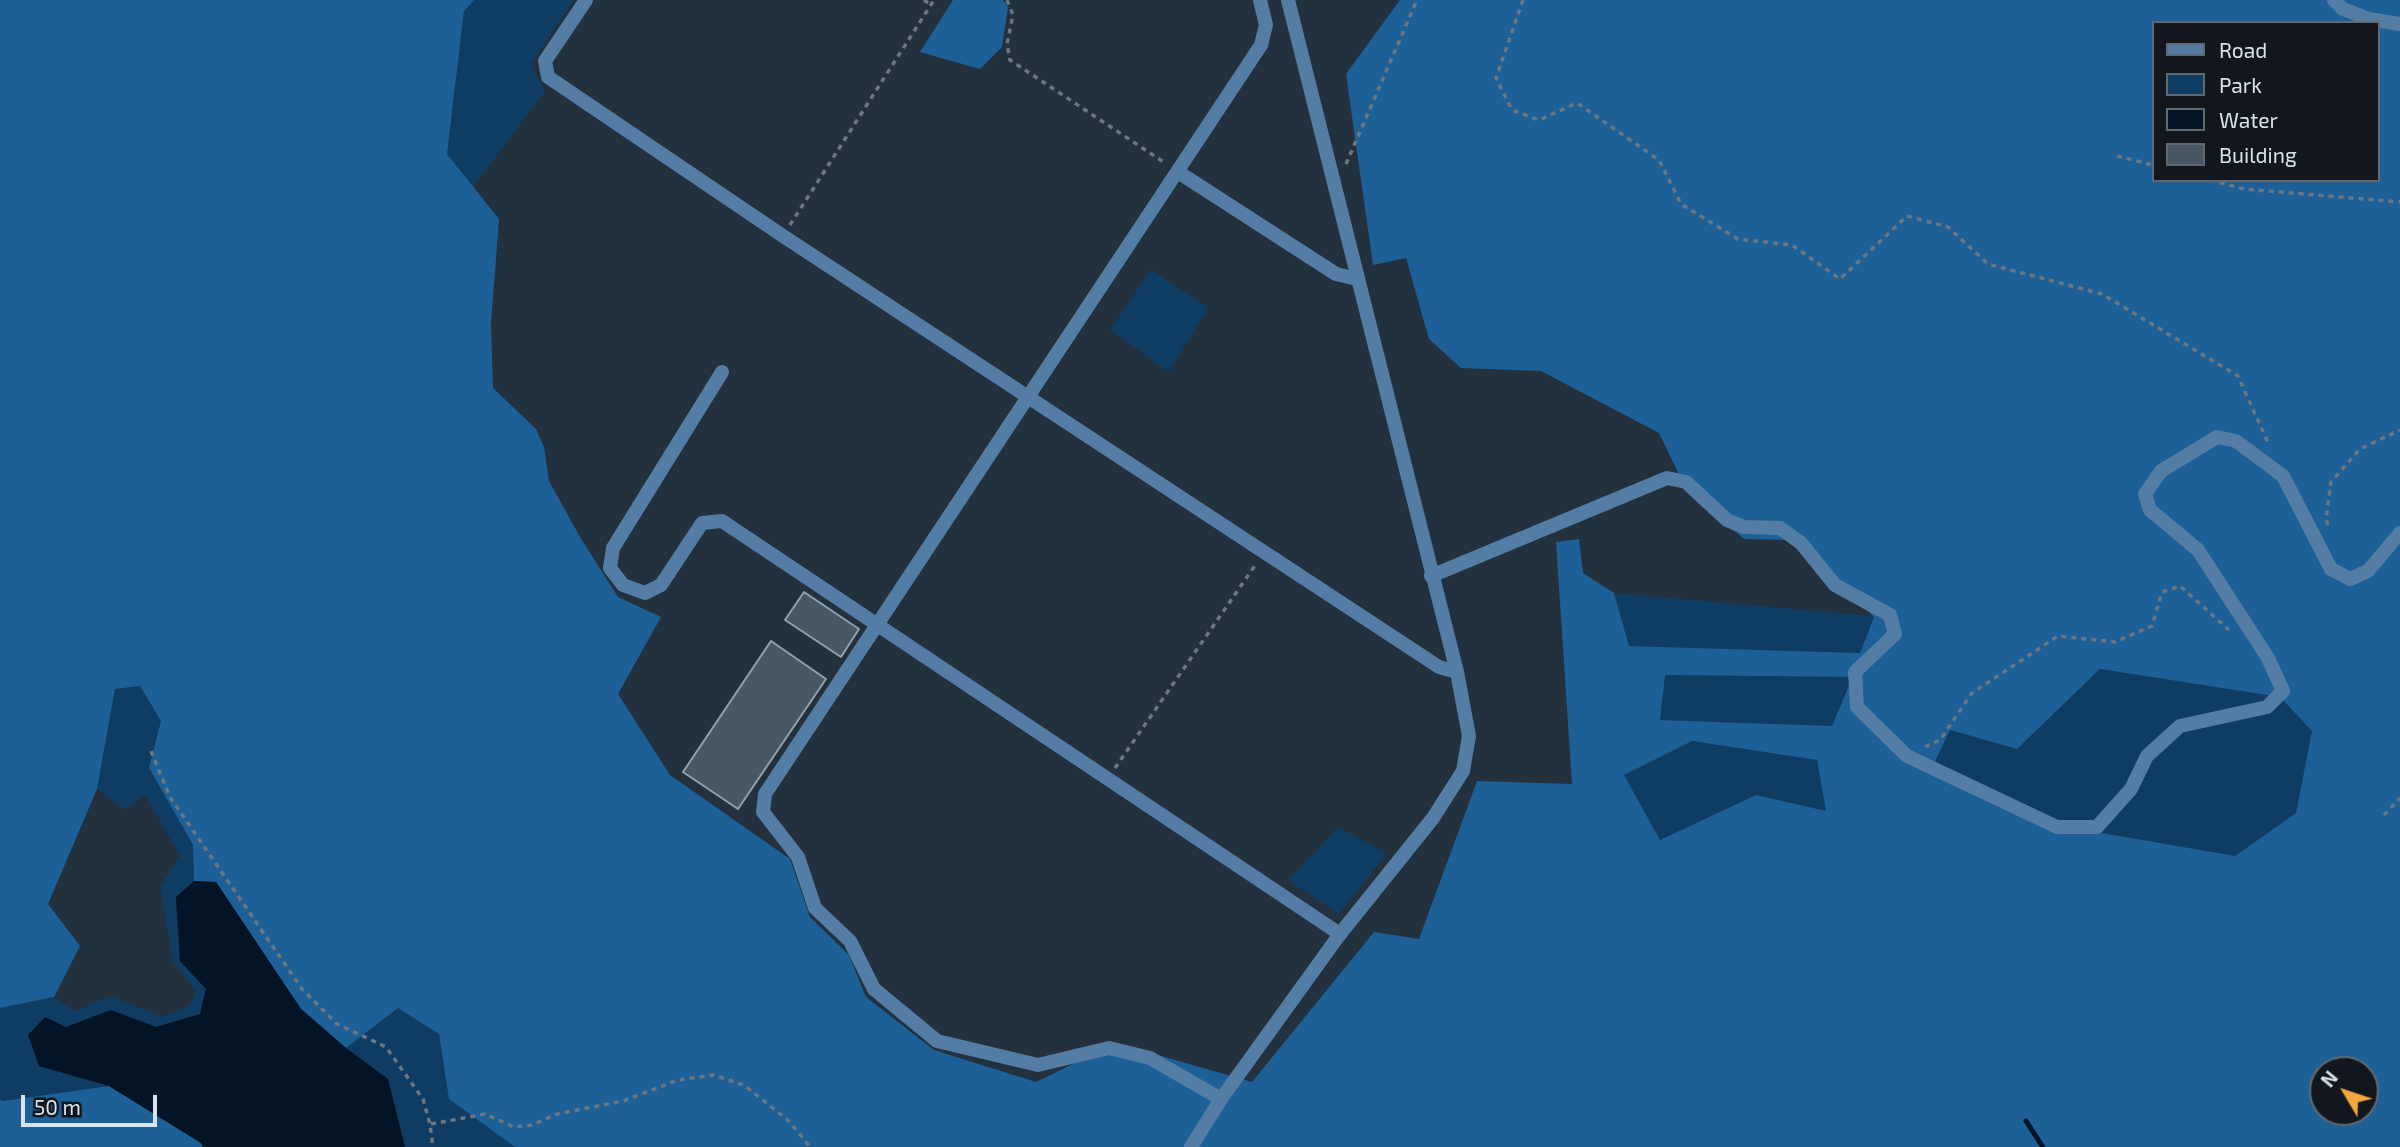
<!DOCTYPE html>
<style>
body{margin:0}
#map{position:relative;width:2400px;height:1147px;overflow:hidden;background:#23303d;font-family:"Exo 2",sans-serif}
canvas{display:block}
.legend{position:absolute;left:2152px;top:21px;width:228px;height:161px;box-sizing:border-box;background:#12171d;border:2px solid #62686f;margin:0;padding:9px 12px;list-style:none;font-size:21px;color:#dae2eb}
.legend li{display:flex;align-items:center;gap:14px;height:35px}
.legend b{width:35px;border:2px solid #62686f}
.north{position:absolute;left:2309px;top:1056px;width:70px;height:70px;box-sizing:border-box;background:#12171d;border:2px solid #62686f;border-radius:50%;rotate:309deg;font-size:19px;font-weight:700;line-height:28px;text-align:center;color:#dae2eb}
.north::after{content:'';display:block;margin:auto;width:24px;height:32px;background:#f2a541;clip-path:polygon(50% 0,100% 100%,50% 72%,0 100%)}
.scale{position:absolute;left:21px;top:1095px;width:136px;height:32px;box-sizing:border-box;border:4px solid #dae2eb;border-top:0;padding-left:9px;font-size:21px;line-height:24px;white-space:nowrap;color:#dae2eb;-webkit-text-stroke:5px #12171d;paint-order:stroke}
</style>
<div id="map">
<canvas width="2400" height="1147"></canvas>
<ul class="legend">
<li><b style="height:9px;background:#547da5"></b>Road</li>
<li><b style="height:19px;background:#0f3c63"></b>Park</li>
<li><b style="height:19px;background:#021426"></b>Water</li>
<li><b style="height:19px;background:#495765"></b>Building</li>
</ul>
<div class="north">N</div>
<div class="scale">50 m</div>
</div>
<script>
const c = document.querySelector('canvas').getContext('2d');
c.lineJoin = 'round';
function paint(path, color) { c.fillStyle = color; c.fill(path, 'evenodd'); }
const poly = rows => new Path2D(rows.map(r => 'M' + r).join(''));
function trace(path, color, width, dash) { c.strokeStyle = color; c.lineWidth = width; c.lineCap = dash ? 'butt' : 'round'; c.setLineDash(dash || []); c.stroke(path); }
paint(poly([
 [474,0,574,0,531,64,545,91,473,187,447,154,464,11],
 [1151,269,1208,308,1169,372,1110,330],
 [1614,593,1874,616,1861,653,1628,646],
 [2100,669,2280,697,2312,731,2296,813,2235,856,2056,825,1934,764,1950,730,2017,749],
 [1664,675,1852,677,1832,726,1659,720],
 [140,686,161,721,149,768,193,845,194,881,176,897,180,961,206,989,200,1014,156,1027,111,1010,66,1027,39,1066,109,1086,3,1101,0,1100,0,1008,54,997,74,1011,111,996,162,1017,190,1006,196,992,173,961,160,887,180,855,145,795,125,810,97,789,115,689],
 [1692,741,1818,760,1826,812,1756,795,1660,840,1623,775],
 [1338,827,1387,853,1339,914,1288,880],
 [398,1008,439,1034,449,1099,515,1147,405,1147,388,1079,346,1048]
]), '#0f3c63');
paint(poly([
 [0,0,474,0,464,11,447,154,499,219,491,324,493,388,536,429,544,447,549,481,580,537,618,597,661,617,618,694,670,775,790,859,810,917,849,955,866,997,934,1050,1036,1082,1116,1043,1252,1082,1374,932,1419,939,1477,781,1572,784,1556,542,1579,539,1583,573,1614,593,1629,646,1860,653,1874,617,1791,540,1744,539,1687,491,1659,433,1541,371,1461,368,1429,339,1406,258,1373,265,1346,74,1400,0,2400,0,2400,1147,515,1147,449,1099,439,1034,398,1008,346,1048,301,1009,216,882,194,881,193,845,149,768,161,721,140,686,115,689,97,789,48,904,80,946,54,997,0,1008],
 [2153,23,2377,23,2377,180,2153,180],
 [2100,669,2280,697,2312,731,2296,813,2235,856,2056,825,1934,764,1950,730,2017,749],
 [1665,675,1851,677,1852,678,1832,726,1660,720],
 [1692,741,1817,760,1826,811,1756,795,1660,840,1624,775],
 [2323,1070,2365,1070,2365,1112,2323,1112],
 [953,0,1003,0,1008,7,1002,47,980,69,920,52],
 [109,1086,201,1143,203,1147,0,1147,0,1100,3,1101]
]), '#1d5f97');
paint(poly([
 [194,881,216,882,301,1009,346,1048,388,1079,405,1147,203,1147,201,1143,109,1086,39,1066,28,1035,45,1017,66,1027,111,1010,156,1027,200,1014,206,989,180,961,176,897]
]), '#021426');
trace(poly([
 [2026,1121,2043,1147]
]), '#021426', 5);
const building = poly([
 [804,592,859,629,841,657,785,620,804,592],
 [771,641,826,679,738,809,683,772,771,641]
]);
paint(building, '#495765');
trace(building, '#91a1b0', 2);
trace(poly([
 [924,0,931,5],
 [1007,0,1013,15,1007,44,1010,60,1165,163],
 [1523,0,1496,78,1512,110,1539,120,1577,103,1659,160,1681,204,1738,239,1792,245,1840,279,1907,216,1948,227,1988,264,2102,294,2238,376,2269,445],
 [2117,156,2153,165],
 [1346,164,1417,0],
 [2210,180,2244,189,2400,202],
 [790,225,934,0],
 [2328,525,2326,519,2331,482,2360,449,2400,430],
 [1925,747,1940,740,1972,693,2058,636,2115,642,2152,626,2162,592,2180,586,2229,630],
 [151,751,170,797,302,989,337,1024,386,1047,423,1099,430,1124,433,1147],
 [1115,768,1256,564],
 [2384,815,2400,798],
 [431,1124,485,1114,514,1127,532,1125,557,1114,623,1101,678,1080,713,1075,744,1085,789,1121,810,1147]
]), '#6c7782', 3.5, [5, 5]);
trace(poly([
 [586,0,545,61,548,77,783,236,1439,667,1457,672],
 [2334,0,2343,9,2369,19,2400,24],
 [1178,172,1336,274,1357,279],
 [722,372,613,548,610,568,623,585,645,593,661,585,702,523,722,521,1340,934],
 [1431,576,1667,478,1686,482,1727,520,1744,527,1780,528,1801,543,1835,585,1890,615,1895,634,1855,672,1857,707,1907,756,2057,827,2097,827,2131,789,2147,756,2180,726,2267,707,2283,691,2268,658,2198,550,2150,510,2145,494,2161,471,2217,437,2236,441,2283,476,2331,569,2350,579,2368,571,2400,533],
 [1221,1099,1150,1058,1109,1048,1038,1065,937,1041,874,989,850,941,815,908,798,857,763,812,765,794,1261,45,1266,25,1260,0]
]), '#547da5', 14);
trace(poly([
 [1191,1147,1221,1099,1340,934,1433,818,1463,771,1469,736,1457,672,1288,0]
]), '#547da5', 14);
</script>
